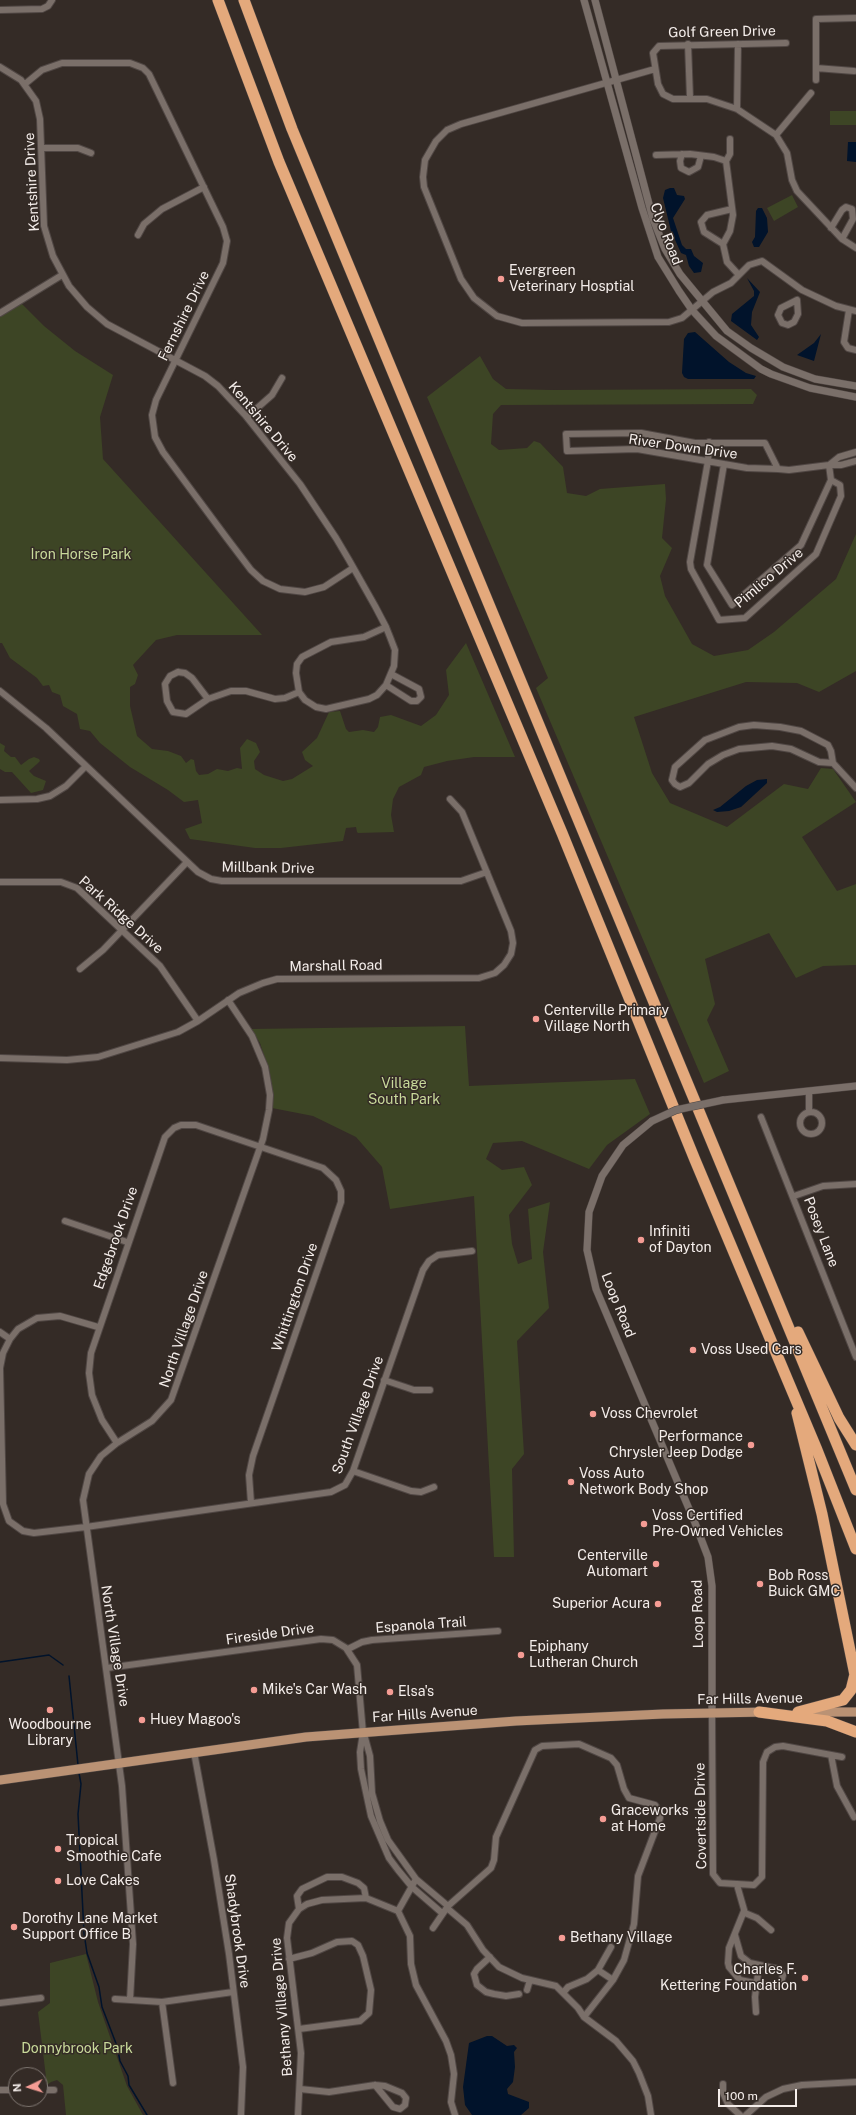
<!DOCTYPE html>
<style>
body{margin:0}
#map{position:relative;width:856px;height:2115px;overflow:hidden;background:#342b26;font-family:"Public Sans",sans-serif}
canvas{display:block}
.north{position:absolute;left:8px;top:2067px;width:40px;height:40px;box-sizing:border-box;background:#342b26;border:1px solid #817974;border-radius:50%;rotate:266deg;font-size:11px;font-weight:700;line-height:16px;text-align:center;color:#f4edea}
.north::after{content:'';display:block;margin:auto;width:14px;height:18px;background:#f59c94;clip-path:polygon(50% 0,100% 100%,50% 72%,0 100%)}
.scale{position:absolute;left:718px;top:2089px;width:79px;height:18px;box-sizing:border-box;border:2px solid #f4edea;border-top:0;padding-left:5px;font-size:12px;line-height:14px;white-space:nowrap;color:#f4edea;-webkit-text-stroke:3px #342b26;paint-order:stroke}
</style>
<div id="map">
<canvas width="856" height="2115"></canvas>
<div class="north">N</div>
<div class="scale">100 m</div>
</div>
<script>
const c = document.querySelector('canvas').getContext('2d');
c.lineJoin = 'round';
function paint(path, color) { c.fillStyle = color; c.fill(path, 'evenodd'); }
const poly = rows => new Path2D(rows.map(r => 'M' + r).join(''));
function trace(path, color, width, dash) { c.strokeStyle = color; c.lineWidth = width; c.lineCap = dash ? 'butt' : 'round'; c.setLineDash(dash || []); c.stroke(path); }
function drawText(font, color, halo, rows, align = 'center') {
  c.font = font + ' "Public Sans",sans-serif'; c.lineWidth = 3; c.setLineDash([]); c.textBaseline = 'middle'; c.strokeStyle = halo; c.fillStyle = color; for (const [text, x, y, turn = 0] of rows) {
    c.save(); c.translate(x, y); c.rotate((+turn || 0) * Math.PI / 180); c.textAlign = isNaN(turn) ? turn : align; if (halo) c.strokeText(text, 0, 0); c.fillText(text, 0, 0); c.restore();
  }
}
paint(poly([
 [830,111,856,111,856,125,830,125],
 [792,195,798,207,774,221,767,208],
 [20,302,44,326,75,351,113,375,100,417,103,459,262,635,177,635,156,640,133,665,138,675,135,684,130,687,130,706,137,736,152,749,168,751,181,756,186,763,191,759,194,760,196,771,199,775,208,774,217,769,228,771,237,768,242,769,240,748,247,739,256,743,260,752,254,761,255,769,264,775,283,781,292,779,313,766,305,760,302,752,317,738,329,712,340,711,346,729,349,732,363,730,374,732,378,727,380,717,391,715,421,726,436,715,449,695,446,670,466,643,515,757,474,757,447,761,424,767,421,775,399,787,393,799,391,815,394,832,358,833,357,832,356,827,346,828,343,841,281,848,255,848,190,839,185,829,202,823,198,800,184,802,168,790,130,767,100,743,90,731,80,729,77,714,63,706,60,695,52,692,49,685,43,686,37,678,10,658,2,643,0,643,0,313],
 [480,356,493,379,506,389,552,390,751,389,757,395,753,404,501,405,493,414,491,444,499,450,527,448,534,441,540,443,563,467,567,493,586,496,600,489,665,484,666,499,662,538,672,548,660,576,665,596,692,644,714,656,748,650,774,632,836,579,856,534,856,671,819,692,797,683,746,682,634,717,652,773,670,803,727,827,784,784,808,789,821,768,833,769,856,802,802,837,837,891,856,884,856,965,823,966,796,978,769,933,705,959,715,1004,707,1020,729,1071,704,1083,536,688,548,678,427,397],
 [0,743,5,746,4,751,11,757,15,757,21,765,29,759,34,757,39,759,40,761,37,764,29,771,34,776,46,781,43,790,31,793,12,772,5,772,0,769],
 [465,1026,469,1086,635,1079,650,1114,607,1145,589,1169,522,1141,493,1143,486,1159,502,1170,524,1167,532,1185,509,1215,512,1244,518,1264,532,1259,528,1209,550,1202,543,1252,549,1308,517,1341,524,1454,512,1469,514,1557,494,1557,474,1196,390,1209,382,1167,356,1137,313,1116,272,1108,270,1073,260,1043,251,1029],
 [86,1954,98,2002,127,2086,143,2115,66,2115,63,2085,57,2080,51,2082,47,2085,38,2012,50,2003,50,1963]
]), '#3d4525');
paint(poly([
 [848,142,856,142,856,162,847,161],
 [670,188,674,188,677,195,684,196,685,199,673,218,682,245,686,249,691,249,694,256,703,263,701,272,694,273,689,266,686,255,681,253,671,231,663,198,665,190],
 [758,208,762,208,767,218,768,232,759,247,754,247,752,242,755,237,756,211],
 [747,278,760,292,752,312,751,325,759,337,757,340,731,321,732,314,754,296,754,291],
 [695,332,729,362,746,373,756,376,754,379,688,379,684,377,682,373,684,339,688,333],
 [821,334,814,361,797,355,814,343],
 [767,779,767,783,741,807,729,811,717,812,713,810,720,807,746,786,757,780],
 [487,2036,492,2036,507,2046,514,2045,517,2048,514,2052,515,2067,513,2082,507,2089,508,2094,529,2102,529,2108,521,2115,472,2115,465,2105,463,2087,469,2043]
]), '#01132b');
trace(poly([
 [0,1662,49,1655,63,1665],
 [69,1676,78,1765],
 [79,1773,81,1784,78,1814,84,1933,87,1953,99,1987,102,2007,117,2046,120,2061,128,2076,129,2085,147,2115]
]), '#01132b', 1.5);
const minor = poly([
 [0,10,42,9,48,6,52,0],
 [786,43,659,46,653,53,658,84,663,94,673,99,707,99,737,109,776,135,787,153,792,180,797,191,842,239,856,248],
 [688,44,690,98],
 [0,67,21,80,36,101,40,119,44,226,53,256,69,286,87,307,107,324,205,376,218,386,245,415,300,484,336,538,349,560,375,606,386,627,390,637,395,650,394,666,386,685,377,695,369,699,326,709,316,707,305,700,299,692,296,673,297,664,302,657,331,642,364,637,386,627],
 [816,68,854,71],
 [655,69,461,124,447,130,436,141,425,160,423,177,424,187,461,279,474,298,497,316,522,323,669,322,682,318,713,292,731,283,749,265,762,261,802,290,836,306,856,311],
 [816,80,816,19,856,18],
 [25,84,42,70,62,63,130,63,143,68,149,74,223,227,227,241,223,263,156,400,152,415,155,437,163,452,226,537,251,570,263,581,280,589,305,592,324,587,353,568],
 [737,109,738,44],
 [776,135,811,93],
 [41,148,78,148,91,153],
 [682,154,680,161,681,168,689,172,698,167,701,156],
 [656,155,690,154,714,157,726,161,733,215,730,231,723,244,727,262,738,274],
 [726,161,730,154,730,139],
 [831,228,842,210,846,207,852,209,853,219,842,239],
 [138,235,144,224,162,209,204,187],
 [723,244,704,232,701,222,707,215,732,209],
 [797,300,798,314,794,322,788,325,782,323,778,315,781,308,797,300],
 [849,310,844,342,848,348,856,350],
 [0,313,62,275],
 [247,417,272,395,282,378],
 [709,442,708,461,690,562,691,569,719,620,745,618,816,554,841,496,840,485,831,480],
 [724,464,707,565,732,605,801,545,831,480,829,465],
 [829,465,839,457,856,452],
 [778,469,747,468,637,449,567,451,566,434,641,433,695,443,765,443,778,469,789,470,829,465,841,465,856,461],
 [178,672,185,673,192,678,208,699,186,714,173,712,167,701,165,684,170,676,178,672],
 [386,685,411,701,417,701,421,697,419,689,391,674],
 [0,691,46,728,198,872,211,879,222,881,461,881,487,872],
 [208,699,231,691,246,691,275,699,285,698,299,692],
 [833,763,831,751,828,745,801,731,780,727,754,725,739,727,705,740,675,767,672,780,675,784,680,787,689,783,708,764,723,755,739,749,772,746,791,749,819,762,833,763,856,788],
 [0,800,37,799,50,796,66,786,86,766],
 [0,882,61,882,77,888,160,966,198,1021],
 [80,969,103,950,187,862],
 [0,1058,67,1060,98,1057,178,1032,198,1021,239,993,263,983,277,979,479,978,495,973,504,965,511,954,513,943,511,931,462,812,450,799],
 [809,1091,809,1112],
 '800 1123a11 11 0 1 1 22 0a11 11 0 1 1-22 0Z',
 [761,1117,856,1357],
 [794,1196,823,1186,856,1184],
 [65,1221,127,1242],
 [98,1327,60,1316,37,1318,18,1329,10,1339,3,1353,0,1368,3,1504,9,1521,23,1531,34,1533,86,1527,331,1492,345,1485,353,1471,423,1270,429,1261,438,1255,472,1251],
 [0,1332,10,1339],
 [384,1380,414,1390,430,1390],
 [117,1443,102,1420,92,1395,89,1373,91,1353,165,1137,174,1128,181,1125,196,1125,323,1168,336,1180,341,1191,341,1202,253,1456,249,1475,251,1503],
 [353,1471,411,1491,421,1492,434,1487],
 [348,1649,362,1642,372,1640,498,1631],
 [107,1668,321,1639,333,1640,346,1648,357,1665,363,1733,360,1752,361,1769,371,1816,389,1858,398,1870,412,1887,442,1913],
 [712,1712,713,1874,720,1883,754,1885,762,1877,763,1762,767,1752,775,1747,783,1746,842,1757],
 [364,1734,370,1756,372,1793,380,1821,388,1840,416,1879,448,1906],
 [194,1752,214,1860,229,1954,243,2067,241,2115],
 [831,1755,837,1786,854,1817],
 [416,1879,398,1911,410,1936,411,1964,416,1985,446,2041,451,2055,454,2074,451,2102,455,2115],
 [737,1885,745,1913,757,1918,771,1930],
 [447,1908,467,1925,483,1950,499,1967,522,1978,556,1986,578,2008,584,2017,616,2041,633,2061,639,2073,648,2096,651,2115],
 [299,1909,297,1896,302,1889,327,1877,342,1877,358,1883,364,1888,366,1898],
 [433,1928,448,1906,491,1868,494,1860,496,1837,535,1750,542,1746,579,1744,611,1758,617,1765,624,1789,629,1798,655,1805,659,1811,660,1818,638,1876,634,1924,624,1960,613,1980,584,2017],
 [735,1935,741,1956,750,1963,778,1969,783,1975,781,1983,774,1987,740,1980,729,1967,728,1963,729,1948,744,1911],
 [490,1957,477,1969,474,1974,477,1985,486,1992,494,1994,506,1996,519,1994],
 [289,1959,312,1953,337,1942,352,1941,358,1945,363,1956,371,1990,369,2013,360,2021,299,2029],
 [598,1970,613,1980],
 [527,1990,530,1980],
 [563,1993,568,1987,587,1979,598,1970,611,1947],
 [115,1999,162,2002,233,1992],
 [130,2000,133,1944,122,1786,83,1500,89,1474,101,1456,117,1443,152,1421,171,1400,263,1139,269,1110,270,1095,265,1067,252,1036,228,1000],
 [162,2002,173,2083],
 [0,2003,41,1998],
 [756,2012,755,1997,759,1965],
 [723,2084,723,2093,728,2104,740,2115],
 [375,2085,385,2086,402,2093,406,2098,405,2105,400,2109,393,2107,375,2085],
 [300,2089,329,2092,375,2085],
 [0,2090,16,2090],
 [40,2090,54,2090],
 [298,2115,301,2053,287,1938,289,1923,299,1909,307,1904,322,1900,366,1898,398,1911],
 [746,2115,766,2097,783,2089,802,2085,856,2082]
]);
const tertiary = poly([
 [584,0,642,208,658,257,679,291,692,310,716,336,761,369,771,374,810,388,856,397],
 [595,0,653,219,665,249,680,274,727,331,751,348,783,367,815,379,856,386],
 [723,1100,856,1086],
 [652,1121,623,1145,602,1176,589,1212,587,1250,596,1289,695,1523,708,1557,712,1586,712,1712]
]);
const primary = poly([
 [807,1712,856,1712],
 [0,1780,306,1737,516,1721,663,1714,765,1712]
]);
const motorway = poly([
 [218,0,279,162,562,833,695,1160,817,1450,856,1549],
 [244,0,292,129,856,1490],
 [798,1332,839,1418,856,1445],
 [797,1413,822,1514,856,1680],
 [759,1712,827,1721,856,1732],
 [798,1712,843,1700,851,1690,855,1674]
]);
trace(minor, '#504744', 8);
trace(tertiary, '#504744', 8);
trace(primary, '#504744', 10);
trace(motorway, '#504744', 12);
trace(minor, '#7a6f69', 6);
trace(tertiary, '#7a6f69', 7);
trace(primary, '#ba9274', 9);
trace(motorway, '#e4a97c', 11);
const tertiaryBridge = poly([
 [652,1121,676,1110,723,1100]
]);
trace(tertiaryBridge, '#504744', 8, []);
trace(tertiaryBridge, '#7a6f69', 7);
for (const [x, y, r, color] of [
 [501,279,4,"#f59c94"],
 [536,1019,4,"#f59c94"],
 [641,1240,4,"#f59c94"],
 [693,1350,4,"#f59c94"],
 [593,1414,4,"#f59c94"],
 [751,1445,4,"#f59c94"],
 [571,1482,4,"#f59c94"],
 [644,1524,4,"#f59c94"],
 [656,1564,4,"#f59c94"],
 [760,1584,4,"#f59c94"],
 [658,1604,4,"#f59c94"],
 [521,1655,4,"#f59c94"],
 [254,1690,4,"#f59c94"],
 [390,1692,4,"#f59c94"],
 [50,1710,4,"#f59c94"],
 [142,1720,4,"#f59c94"],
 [603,1819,4,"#f59c94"],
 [58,1849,4,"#f59c94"],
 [58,1881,4,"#f59c94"],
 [14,1927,4,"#f59c94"],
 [562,1938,4,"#f59c94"],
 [805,1978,4,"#f59c94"]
]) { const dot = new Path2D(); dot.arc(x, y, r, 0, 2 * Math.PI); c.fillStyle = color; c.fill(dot); trace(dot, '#342b26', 1.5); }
drawText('14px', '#f4edea', '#342b26', [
 ["Golf Green Drive",722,32,-1],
 ["Kentshire Drive",32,182,-93],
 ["Clyo Road",666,234,69],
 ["Fernshire Drive",184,316,-64],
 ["Kentshire Drive",263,422,50],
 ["River Down Drive",683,447,8],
 ["Pimlico Drive",769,578,-40],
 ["Millbank Drive",268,868,1],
 ["Park Ridge Drive",121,915,42],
 ["Marshall Road",336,966,-1],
 ["Posey Lane",821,1232,69],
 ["Edgebrook Drive",116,1238,-71],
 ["Whittington Drive",295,1297,-71],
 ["Loop Road",618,1305,68],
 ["North Village Drive",184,1329,-71],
 ["South Village Drive",358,1415,-70],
 ["Loop Road",698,1614,-91],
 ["Espanola Trail",421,1625,-4],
 ["Fireside Drive",270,1634,-8],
 ["North Village Drive",115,1646,81],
 ["Far Hills Avenue",750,1699,-1],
 ["Far Hills Avenue",425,1714,-4],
 ["Covertside Drive",701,1816,-91],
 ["Shadybrook Drive",237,1931,82],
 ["Bethany Village Drive",282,2007,-95]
]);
drawText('14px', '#f4edea', '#342b26', [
 ["Evergreen",509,271],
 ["Veterinary Hosptial",509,287],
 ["Centerville Primary",544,1011],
 ["Village North",544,1027],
 ["Infiniti",649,1232],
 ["of Dayton",649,1248],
 ["Voss Used Cars",701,1350],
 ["Voss Chevrolet",601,1414],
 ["Performance",743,1437,"right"],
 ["Chrysler Jeep Dodge",743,1453,"right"],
 ["Voss Auto",579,1474],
 ["Network Body Shop",579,1490],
 ["Voss Certified",652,1516],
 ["Pre-Owned Vehicles",652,1532],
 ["Centerville",648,1556,"right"],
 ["Automart",648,1572,"right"],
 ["Bob Ross",768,1576],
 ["Buick GMC",768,1592],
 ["Superior Acura",650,1604,"right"],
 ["Epiphany",529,1647],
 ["Lutheran Church",529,1663],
 ["Mike's Car Wash",262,1690],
 ["Elsa's",398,1692],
 ["Huey Magoo's",150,1720],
 ["Woodbourne",50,1725,"center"],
 ["Library",50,1741,"center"],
 ["Graceworks",611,1811],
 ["at Home",611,1827],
 ["Tropical",66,1841],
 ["Smoothie Cafe",66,1857],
 ["Love Cakes",66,1881],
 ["Dorothy Lane Market",22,1919],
 ["Support Office B",22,1935],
 ["Bethany Village",570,1938],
 ["Charles F.",797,1970,"right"],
 ["Kettering Foundation",797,1986,"right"]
], 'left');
drawText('14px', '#c8d99a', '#342b26', [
 ["Iron Horse Park",81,555],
 ["Village",404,1084],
 ["South Park",404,1100],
 ["Donnybrook Park",77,2049]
]);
</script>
